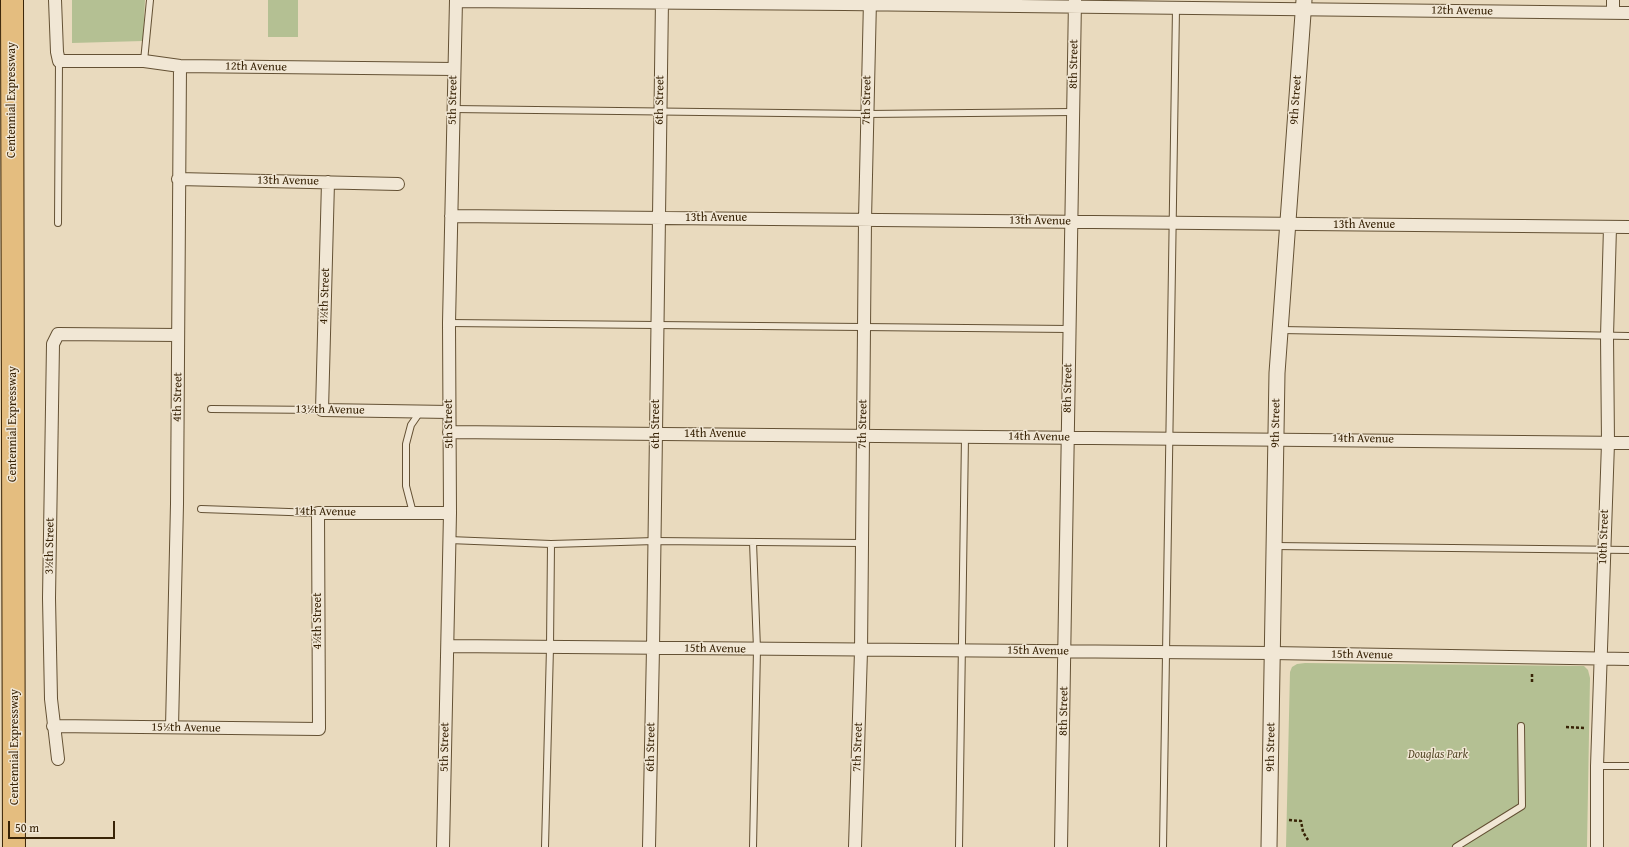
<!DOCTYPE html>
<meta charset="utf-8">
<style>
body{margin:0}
#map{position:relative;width:1629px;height:847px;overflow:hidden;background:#e9dabe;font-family:"Gentium Book Plus",serif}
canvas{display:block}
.scale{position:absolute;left:8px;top:821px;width:107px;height:18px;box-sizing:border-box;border:2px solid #382306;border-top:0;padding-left:5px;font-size:12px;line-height:14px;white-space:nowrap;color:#382306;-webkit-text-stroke:3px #f1e7d5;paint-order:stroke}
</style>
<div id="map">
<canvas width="1629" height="847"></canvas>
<div class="scale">50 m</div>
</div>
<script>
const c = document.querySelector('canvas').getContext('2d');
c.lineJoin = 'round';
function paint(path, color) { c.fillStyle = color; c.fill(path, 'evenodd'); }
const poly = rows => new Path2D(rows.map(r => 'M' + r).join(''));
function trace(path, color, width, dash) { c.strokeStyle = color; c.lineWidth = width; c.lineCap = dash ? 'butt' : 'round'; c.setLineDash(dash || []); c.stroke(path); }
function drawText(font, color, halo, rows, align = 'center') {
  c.font = font + ' "Gentium Book Plus",serif'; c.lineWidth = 3; c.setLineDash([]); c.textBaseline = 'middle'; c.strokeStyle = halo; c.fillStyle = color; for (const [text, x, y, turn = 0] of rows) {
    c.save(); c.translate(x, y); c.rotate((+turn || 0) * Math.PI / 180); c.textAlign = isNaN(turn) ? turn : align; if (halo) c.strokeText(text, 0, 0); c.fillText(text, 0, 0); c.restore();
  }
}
paint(poly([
 [72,0,145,0,143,41,72,43],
 [268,0,298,0,298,37,268,37],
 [1305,663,1584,666,1588,670,1590,678,1587,847,1286,847,1290,672,1292,667,1297,664]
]), '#b4c093');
const service = poly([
 [144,61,150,0],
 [453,109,867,114,1073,112],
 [58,223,59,61],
 [449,323,1069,329],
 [1281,330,1629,336],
 [211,409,322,410],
 [201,509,318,513],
 [413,513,406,486,406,444,411,425,420,412],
 [449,540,551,544,655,541,861,543],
 [753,542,757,649,753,847],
 [1274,546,1629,550],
 [1597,766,1629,766],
 [545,847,550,647,551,544],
 [959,847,965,436],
 [1163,847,1176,8],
 [1456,847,1522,806,1521,726]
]);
const minor = poly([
 [55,0,57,52,59,61,144,61,180,66,454,69],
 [456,1,844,4,1629,13],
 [1613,13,1613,0],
 [178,179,398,184],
 [328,182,322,410,449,412],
 [451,216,1629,227],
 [449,432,1629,443],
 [448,646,1272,653,1629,659],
 [53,726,319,729,318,513,450,513],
 [172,727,177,504,180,66],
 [58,759,51,699,49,598,53,344,58,334,178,335],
 [443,847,450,513,449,323,456,0],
 [649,847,653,648,662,0],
 [855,847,861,651,865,220,870,0],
 [1061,847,1075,0],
 [1597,847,1597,766,1608,443,1607,336,1610,227]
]);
const tertiary = poly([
 [1269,847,1277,373,1304,0]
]);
const motorway = poly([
 [12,0,14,847]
]);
trace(service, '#645134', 8);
trace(minor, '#645134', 14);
trace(tertiary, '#645134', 17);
trace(motorway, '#382306', 24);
trace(poly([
 [1532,682,1532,672],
 [1566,727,1586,728],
 [1289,820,1301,821,1303,832,1308,840]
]), '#382306', 2.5, [3, 2]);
trace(service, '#f1e7d5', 6);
trace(minor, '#f1e7d5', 12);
trace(tertiary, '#f1e7d5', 15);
trace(motorway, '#e4bd7f', 22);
drawText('12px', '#382306', '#f1e7d5', [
 ["12th Avenue",1462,11,1],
 ["8th Street",1074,64,-89],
 ["12th Avenue",256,67,1],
 ["Centennial Expressway",12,100,-90],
 ["5th Street",453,100,-89],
 ["6th Street",660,100,-89],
 ["7th Street",867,100,-89],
 ["9th Street",1296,100,-86],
 ["13th Avenue",288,181,1],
 ["13th Avenue",716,218],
 ["13th Avenue",1040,221,1],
 ["13th Avenue",1364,225],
 ["4½th Street",325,296,-88],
 ["8th Street",1068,388,-89],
 ["4th Street",178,397,-89],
 ["13½th Avenue",330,410,1],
 ["9th Street",1276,423,-89],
 ["Centennial Expressway",13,424,-90],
 ["5th Street",449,424,-91],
 ["6th Street",656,424,-90],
 ["7th Street",863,424,-89],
 ["14th Avenue",715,434],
 ["14th Avenue",1039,437,1],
 ["14th Avenue",1363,439,1],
 ["14th Avenue",325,512,1],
 ["10th Street",1604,537,-88],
 ["3½th Street",50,546,-89],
 ["4½th Street",318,621,-90],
 ["15th Avenue",715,649,1],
 ["15th Avenue",1038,651,1],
 ["15th Avenue",1362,655,1],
 ["8th Street",1064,711,-89],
 ["15½th Avenue",186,728,1],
 ["Centennial Expressway",15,747,-90],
 ["5th Street",445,747,-89],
 ["6th Street",651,747,-89],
 ["7th Street",858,747,-88],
 ["9th Street",1271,747,-89]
]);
drawText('italic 12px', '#574a29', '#f1e7d5', [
 ["Douglas Park",1438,755]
]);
</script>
